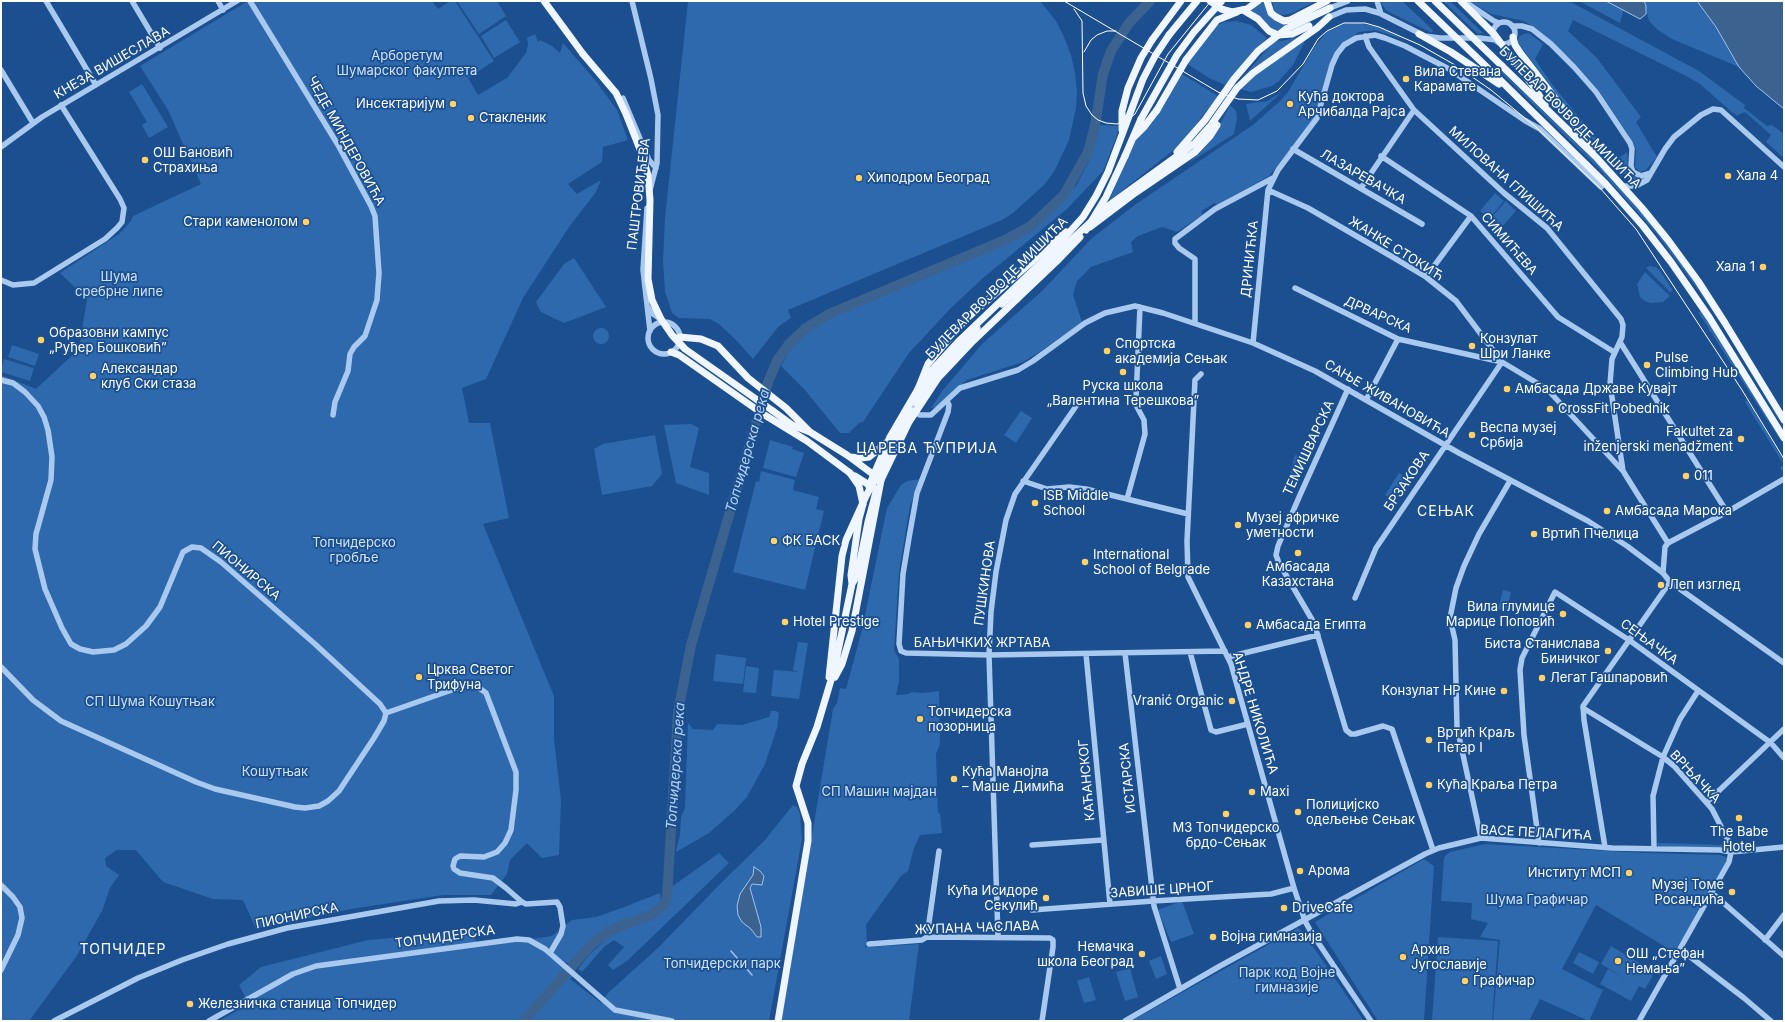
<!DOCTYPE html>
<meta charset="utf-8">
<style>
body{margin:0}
#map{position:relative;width:1785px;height:1022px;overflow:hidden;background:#1b4f8f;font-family:Inter,sans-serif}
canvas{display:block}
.frame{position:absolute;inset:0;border:2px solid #fff;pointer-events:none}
</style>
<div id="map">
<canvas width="1785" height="1022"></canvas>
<div class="frame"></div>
</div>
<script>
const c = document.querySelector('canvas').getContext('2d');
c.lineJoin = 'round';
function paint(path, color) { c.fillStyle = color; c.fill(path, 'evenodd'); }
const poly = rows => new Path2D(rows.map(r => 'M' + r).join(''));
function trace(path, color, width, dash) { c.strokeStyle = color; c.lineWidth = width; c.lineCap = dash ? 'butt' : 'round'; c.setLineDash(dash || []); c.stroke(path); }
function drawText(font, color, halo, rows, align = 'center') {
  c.font = font + ' Inter,sans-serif'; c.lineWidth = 3.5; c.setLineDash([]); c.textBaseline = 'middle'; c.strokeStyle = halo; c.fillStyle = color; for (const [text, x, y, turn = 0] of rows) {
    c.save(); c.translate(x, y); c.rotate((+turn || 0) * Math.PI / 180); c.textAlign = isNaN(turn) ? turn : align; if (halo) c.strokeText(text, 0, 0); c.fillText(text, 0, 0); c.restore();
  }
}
paint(poly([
 [248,1,432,1,438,9,450,1,455,1,494,61,468,78,478,95,507,78,526,53,528,44,527,38,535,34,538,42,540,40,552,46,560,53,563,43,595,80,617,110,628,140,603,147,602,162,568,184,577,194,601,180,596,192,569,227,523,298,486,379,462,388,469,423,490,423,509,518,483,524,554,696,554,739,561,800,559,855,542,858,527,843,510,860,507,874,491,895,443,895,351,909,256,929,243,900,213,899,163,882,136,850,117,850,105,858,106,866,119,875,110,888,102,911,76,957,29,1021,1,1021,1,375,36,389,79,349,87,299,60,273,119,234,131,221,133,216,201,184,168,110,140,66],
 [457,1,497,1,506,16,479,34],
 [688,1,1040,1,1056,21,1064,37,1071,55,1075,73,1077,91,1076,108,1069,140,1054,172,1044,185,1013,213,1002,220,788,310,791,318,778,327,753,359,737,341,719,324,710,319,679,318,672,313,665,291,663,261,665,218],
 [1263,1,1271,16,1279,23,1291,23,1278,32,1272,30,1251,11],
 [1272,1,1316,1,1290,14,1279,15,1275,12],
 [1381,1,1402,1,1433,30,1432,33,1387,11,1382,5],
 [1443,1,1450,1,1483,33,1478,34],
 [1469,1,1569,1,1699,71,1745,105,1744,108,1767,126,1772,125,1784,134,1784,158,1766,142,1771,135,1745,112,1736,116,1735,113,1734,114,1700,84,1688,77,1573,20,1568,31,1597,58,1641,117,1636,122,1657,157,1646,170,1640,172,1635,167,1636,150,1627,133,1599,91,1572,60,1534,28,1524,21,1491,14],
 [1579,1,1626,1,1620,23],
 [1644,1,1697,1,1716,27,1739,67,1672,39,1658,30,1649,21],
 [506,20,520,42,494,58,481,36],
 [1237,21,1251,25,1267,38,1225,85,1209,78,1186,63,1217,25,1225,22],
 [1358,23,1379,27,1406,40,1375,30,1359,32,1341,44,1333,56,1316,118,1269,176,1217,205,1214,203,1202,211,1202,215,1177,232,1162,227,1138,236,1131,242,1133,252,1091,267,1077,281,1073,295,1082,322,1038,353,1023,362,967,380,936,407,931,408,943,390,982,344,1042,291,1091,239,1136,204,1253,125,1280,101,1288,92,1315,46,1327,32,1344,24],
 [1526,33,1530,34,1543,44,1535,59,1551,83,1615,161,1627,152,1628,169,1636,177,1645,178,1643,180,1632,183,1582,128,1518,43,1518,39,1520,36],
 [1298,37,1269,58,1236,85,1275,40,1282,41],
 [1305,41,1293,65,1279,81,1272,86,1251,92,1240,89,1255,75],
 [1500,70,1604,170,1659,233,1700,289,1775,412,1784,429,1726,331,1699,291,1656,233,1598,168,1499,71],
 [1182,74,1218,96,1180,145,1109,201,1135,140,1151,125,1161,110],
 [142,84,168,127,149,138,142,125,147,122,129,92],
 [1282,92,1250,121,1246,104,1267,101],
 [1230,105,1236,111,1237,118,1234,134,1187,164,1200,153,1214,136],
 [1099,125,1118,126,1117,135,1103,171,1067,209,983,278,950,309,909,353,863,422,859,423,849,433,840,433,805,390,781,366,797,336,849,308,1024,234,1033,228,1076,186,1089,161],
 [1495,193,1504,201,1489,219,1480,211],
 [1506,201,1516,211,1500,229,1489,220],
 [574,258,606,307,564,323,541,312,536,302,564,264],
 [1649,266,1656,267,1660,271,1672,289,1671,293,1646,268],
 [1645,272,1670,296,1663,302,1651,303,1645,301,1640,297,1637,284],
 [1702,311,1722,341,1784,446,1698,312],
 '593 336a8 8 0 1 1 16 0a8 8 0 1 1-16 0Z',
 [12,345,39,354,35,366,8,357],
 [4,359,34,368,30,381,1,372],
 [1747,400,1784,461,1784,473,1780,468,1784,465,1745,402],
 [1021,411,1032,418,1016,443,1004,435],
 [691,424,699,428,690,467,709,473,709,495,676,483,664,425],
 [655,435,662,474,652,486,602,495,594,449,603,444],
 [770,440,793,447,792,449,804,453,796,477,763,468],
 [1295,455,1307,459,1300,480,1289,477],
 [761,471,795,480,793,490,819,497,816,509,824,511,805,590,733,572,756,481,759,482],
 [1399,473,1409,479,1395,501,1385,495],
 [921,479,910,506,899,572,894,650,899,659,899,682,896,695,908,694,913,692,922,693,939,691,940,744,936,754,938,813,940,813,942,833,920,835,914,848,908,871,901,876,870,919,866,925,867,943,865,947,919,944,909,1021,781,1021,833,709,837,703,840,688,846,689,862,630,887,508,901,485,907,481],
 [1503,590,1511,592,1506,611,1498,609],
 [798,642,808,643,799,699,771,696,774,670,799,672,793,670],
 [716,654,746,658,743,684,713,681],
 [746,666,759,668,756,693,743,692],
 [771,711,776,711,779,713,777,728,765,764,747,797,735,810,709,833,676,852,680,834,681,817,685,808,688,723,693,729,713,730,717,724,742,725,769,717],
 [793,805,797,807,800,814,802,839,769,1021,219,1021,249,1004,239,985,261,967,368,940,474,931,477,947,552,936,572,920,596,917,619,909,660,893,661,905,651,912,615,925,590,943,570,963,560,962,575,975,570,979,601,1003,608,993,659,947,720,884,764,841],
 [1657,843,1726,845,1726,847,1719,848,1658,847],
 [1485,844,1645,853,1720,855,1728,858,1711,893,1674,952,1596,905,1562,969,1603,990,1589,1021,1540,999,1529,1021,1493,1021,1500,940,1480,937,1488,923,1471,919,1472,903,1441,901,1444,858,1446,855,1450,852],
 [719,853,729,863,627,961,613,970,608,965,624,947,614,940,604,947,582,972,578,969,590,954,612,934,631,924,651,918,661,912,668,901,670,888],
 [1424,859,1434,866,1424,1021,1378,1021,1315,922],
 [1182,901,1194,934,1171,942,1158,910],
 [1298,928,1303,932,1364,1021,1131,1021],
 [1438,937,1498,941,1492,1021,1432,1021],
 [1611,946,1655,972,1645,989,1639,986,1631,1001,1600,984,1608,969,1626,979,1601,964],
 [1579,952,1599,962,1593,974,1573,963],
 [1161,956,1167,974,1156,979,1149,961],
 [1130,968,1138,997,1125,1001,1116,972],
 [1089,977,1096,1000,1084,1003,1077,981]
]), '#2e69ad');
const water = poly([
 [1606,1,1644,1,1646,6,1646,14,1640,19,1606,1],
 [1697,1,1784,1,1784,109,1756,86,1739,67,1716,27,1697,1],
 [754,867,760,871,764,876,762,885,752,884,750,888,761,927,761,937,757,937,751,929,742,922,738,915,737,906,740,894,753,875,754,867]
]);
paint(water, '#3c6290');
trace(water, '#9cc4f0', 1);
trace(poly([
 [731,951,752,975]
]), '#9cc4f0', 1.5);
trace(poly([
 [524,1021,591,945,608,932,628,923,651,915,664,905,667,897,678,712,691,645,768,382,777,361,789,344,806,328,829,314,1007,239,1031,226,1064,195,1088,152,1095,125,1103,74,1111,51,1129,23,1150,1]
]), '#3c6290', 10);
trace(poly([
 [46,1,96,85],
 [132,1,160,48],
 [218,1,223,10],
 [250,1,338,145,371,206,375,216,379,273,377,300,365,336,354,347,350,354,348,371,335,402,333,415],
 [632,1,651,79,658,115,657,163,650,190],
 [1377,1,1381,14],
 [1464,1,1494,21,1499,23],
 [1330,8,1348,1],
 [1329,17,1346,10,1365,9,1379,13,1425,36,1440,38,1480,38,1496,40],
 '1493 33a11 11 0 1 1 22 0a11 11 0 1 1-22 0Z',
 [1512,26,1522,26,1532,29,1551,44,1574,67,1596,92,1630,143,1632,149,1631,166,1633,172,1641,176,1651,173],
 [1365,36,1369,47,1414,110,1504,193,1547,228,1621,319,1623,325,1622,337,1612,359,1610,384,1623,471],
 [1,70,33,123],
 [623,98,649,160,656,168],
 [1,147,42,117,237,1],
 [1293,149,1422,224],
 [1381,156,1471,216,1558,317,1614,352],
 [1623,186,1636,186,1647,180,1665,149,1674,137,1701,115,1713,109,1721,110,1784,167],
 [1361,188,1414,110],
 [1268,190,1308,208,1396,259,1426,277,1456,301,1502,362,1547,389,1623,471,1668,543],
 [647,208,643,270,650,331],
 [1426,277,1471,216],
 [1,280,13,285,34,283,105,239,117,228,122,222,124,208,120,199,61,105],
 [1295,288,1398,339,1502,362],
 [648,307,653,314,662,320],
 '648 338a16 16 0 1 1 32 0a16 16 0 1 1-32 0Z',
 [1195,323,1195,259,1179,248,1175,243,1175,239,1215,209,1273,178],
 [1620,342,1727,512],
 [1253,343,1268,190,1278,170,1317,118,1332,65,1337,54,1344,45,1356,38,1375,35,1385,38,1405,46,1449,69,1524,120,1540,129,1601,187,1605,183],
 [1201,374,1195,380,1187,541,1188,577,1231,664,1294,888,1305,921,1311,932,1371,1021],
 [1,380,13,383,25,392,38,406,44,417,48,430,52,457,51,480,36,534,35,549,45,589,62,628,71,644,80,649,93,652,114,650,126,644,146,626,160,607,183,552,192,547,201,548,221,562,315,644,380,704,386,713],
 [1348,389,1300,495,1278,546,1276,555,1279,563,1314,623,1346,730,1351,734,1355,734,1383,726,1392,729,1433,850],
 [1366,400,1398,339],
 [947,401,949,405,948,412,917,493,909,538,903,574,899,644,901,651,906,653,989,655,1225,651],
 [916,403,912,411,920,415,931,415,960,388,1018,370,1033,361,1085,323,1105,313,1135,306,1163,313,1253,343,1315,371,1459,453,1588,521,1627,546,1663,573,1670,582,1784,663],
 [1023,481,1047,489,1069,487,1086,489,1188,514],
 [1127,499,1145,434,1144,420,1137,407,1136,399,1140,307],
 [1663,573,1665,547,1668,543,1727,512,1784,479],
 [1355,598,1376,548,1502,362],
 [1190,652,1211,730,1216,732,1248,724],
 [1125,653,1154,906,1180,989],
 [1086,654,1110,904],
 [1228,657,1318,635],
 [1,667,33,700,61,721,196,782,215,789,295,807,305,808,319,806,328,801,339,791,374,738,384,721,386,713],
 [1583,708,1663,757,1674,766,1712,809,1730,844,1731,852,1729,862,1639,1021],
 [386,713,466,685,475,685,486,693,516,772,516,790,511,830,505,843,497,852,484,857,460,856,455,859,453,866,454,869,460,873,493,878,506,888,522,902],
 [1707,802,1784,729],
 [1481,838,1457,727,1455,640,1450,618,1456,588,1464,566,1479,534,1510,481],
 [1539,843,1524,735,1520,670,1522,658,1555,592,1629,640,1771,743,1784,758],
 [1032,845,1103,840],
 [1605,847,1584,720,1583,706,1670,582],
 [1654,848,1653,796,1663,757,1680,719,1698,691],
 [1,885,13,897,20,907,22,918,18,935,1,970],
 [1711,892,1784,956],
 [1032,910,1153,901,1271,894,1294,888],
 [927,937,939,851],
 [998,937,989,655,991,612,996,572,1006,520,1015,494,1081,399],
 [1765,940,1784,915],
 [869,944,922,940,927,937,1050,938,1053,940,1053,947,1042,1021],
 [1680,949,1744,998,1771,1021],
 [54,1021,138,978,182,960,228,944,287,928,439,901,474,900,516,904,522,902,526,904,557,902,560,907,563,926,561,934,550,953],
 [209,1021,293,974,316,966,517,939,529,940,545,949,615,1010,672,1021],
 [1125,1021,1220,966,1425,854,1439,848,1481,838,1612,848,1720,850,1731,852,1784,847]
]), '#a9c9ee', 5.5);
trace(poly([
 [544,1,583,54],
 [1210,1,1221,9,1232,12,1247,9,1258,1],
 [1267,1,1271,13,1276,17,1284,21,1290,20,1327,1],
 [1419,34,1451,52,1499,84],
 [1169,35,1197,1],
 [1513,37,1515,45,1521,54,1577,127,1593,151],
 [1152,40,1181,1],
 [1186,60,1217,20,1237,12],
 [1502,66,1596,157,1642,208,1668,240,1698,281,1725,323,1784,420],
 [1494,74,1605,183,1643,226,1671,262,1709,317,1784,438],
 [1536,90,1545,105],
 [1134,137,1144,127,1157,110],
 [1177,152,1205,120,1234,79,1258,51,1286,29,1330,8],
 [1125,156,1141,119],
 [1090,227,1135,193,1195,152,1210,136,1217,125],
 [1017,299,1057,261,1080,237],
 [1002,304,1108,206,1195,143,1211,125,1237,88,1253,73,1317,28,1329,17],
 [680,337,701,339,718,346,748,378,786,408,810,432],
 [671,352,679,355,763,414,807,441,850,473],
 [916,403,943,364,977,328],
 [773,411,795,427],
 [792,425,810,432,847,455,874,475],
 [850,457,861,458,869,457,886,443],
 [869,486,890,437,918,389,928,364,936,354,967,318,1066,232],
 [852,584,857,576,868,522,876,492],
 [829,677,842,556,846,540,866,496,912,411],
 [835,677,842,664,852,631,882,475],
 [778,1021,808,841,808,823,796,786,802,764,817,727,834,670,852,584,851,575,859,519,863,504]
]), '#f0f6ff', 7);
trace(poly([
 [1064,1,1218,92,1238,99,1258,100,1277,91,1303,64,1318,39,1327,31,1344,23,1365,23,1379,27,1420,45,1455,65,1491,90,1537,128,1600,188,1636,229,1742,390,1784,459],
 [1074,9,1082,21,1083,93,1086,106,1092,115,1098,120,1106,123,1117,124,1126,121,1135,114,1168,54,1211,1],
 [1084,52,1091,40,1097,35,1107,31,1116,31]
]), '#fff', 1);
trace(poly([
 [1418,1,1494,74],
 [1435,1,1502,66],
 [1461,1,1494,34,1536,90],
 [1243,10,1258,19,1269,31,1278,35,1292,34,1309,26],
 [583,54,616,93,626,114,643,157,648,176,650,200,648,279,652,300,661,319,672,335,685,349,773,411],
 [1157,110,1186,60],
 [1141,119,1177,55,1194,32,1221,2],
 [1122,130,1122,111,1128,88,1141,58,1152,40],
 [1086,230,1106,197,1125,156],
 [918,389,935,367,960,340,1047,257,1083,217,1096,196,1108,172,1143,79,1155,56,1169,35],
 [850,473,859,486,863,504],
 [874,475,881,480,909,422,938,378,971,343,1017,299],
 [855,476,877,490]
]), '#f0f6ff', 7);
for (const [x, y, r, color] of [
 [1406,79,4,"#ffd166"],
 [453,104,4,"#ffd166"],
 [1290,104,4,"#ffd166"],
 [471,118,4,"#ffd166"],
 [145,160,4,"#ffd166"],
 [1728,176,4,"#ffd166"],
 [859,178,4,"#ffd166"],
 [306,222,4,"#ffd166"],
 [1763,267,4,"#ffd166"],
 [41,340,4,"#ffd166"],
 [1472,346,4,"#ffd166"],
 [1107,351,4,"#ffd166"],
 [1647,365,4,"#ffd166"],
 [1123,372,4,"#ffd166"],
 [93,376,4,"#ffd166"],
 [1507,389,4,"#ffd166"],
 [1550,409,4,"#ffd166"],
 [1472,435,4,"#ffd166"],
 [1741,439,4,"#ffd166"],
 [1686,476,4,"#ffd166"],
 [1035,503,4,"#ffd166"],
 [1607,511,4,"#ffd166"],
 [1238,525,4,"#ffd166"],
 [1534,534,4,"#ffd166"],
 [774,541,4,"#ffd166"],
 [1298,553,4,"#ffd166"],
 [1085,562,4,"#ffd166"],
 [1661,585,4,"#ffd166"],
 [1563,614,4,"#ffd166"],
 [785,622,4,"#ffd166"],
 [1248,625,4,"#ffd166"],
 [1608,651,4,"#ffd166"],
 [419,677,4,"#ffd166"],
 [1542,678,4,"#ffd166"],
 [1504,691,4,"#ffd166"],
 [1232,701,4,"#ffd166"],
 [920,719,4,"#ffd166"],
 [1429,740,4,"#ffd166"],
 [954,779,4,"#ffd166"],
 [1429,785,4,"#ffd166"],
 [1252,792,4,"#ffd166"],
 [1298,812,4,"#ffd166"],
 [1226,814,4,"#ffd166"],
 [1739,818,4,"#ffd166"],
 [1300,871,4,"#ffd166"],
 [1629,873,4,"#ffd166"],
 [1732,892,4,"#ffd166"],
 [1046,898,4,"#ffd166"],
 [1284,908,4,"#ffd166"],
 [1213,937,4,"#ffd166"],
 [1142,954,4,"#ffd166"],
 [1403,957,4,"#ffd166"],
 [1618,961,4,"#ffd166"],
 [1465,981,4,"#ffd166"],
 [190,1004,4,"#ffd166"]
]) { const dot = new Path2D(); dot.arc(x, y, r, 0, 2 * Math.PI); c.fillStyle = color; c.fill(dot); trace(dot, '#1b4f8f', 1.5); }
drawText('13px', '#cfe3fa', '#1b4f8f', [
 ["Арборетум",407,56],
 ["Шумарског факултета",407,71],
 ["Шума",119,277],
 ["сребрне липе",119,292],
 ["Топчидерско",354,543],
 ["гробље",354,558],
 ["СП Шума Кошутњак",150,702],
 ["Кошутњак",275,772],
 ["СП Машин мајдан",879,792],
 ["Шума Графичар",1537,900],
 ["Топчидерски парк",722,964],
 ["Парк код Војне",1287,973],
 ["гимназије",1287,988]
]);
drawText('13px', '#fff', '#1b4f8f', [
 ["КНЕЗА ВИШЕСЛАВА",112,63,-30],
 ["БУЛЕВАР ВОЈВОДЕ МИШИЋА",1570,118,45],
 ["ЧЕДЕ МИНДЕРОВИЋА",346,141,61],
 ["ЛАЗАРЕВАЧКА",1363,177,30],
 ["МИЛОВАНА ГЛИШИЋА",1506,179,42],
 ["ПАШТРОВИЋЕВА",639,194,-83],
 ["СИМИЋЕВА",1509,244,49],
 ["ЖАНКЕ СТОКИЋ",1396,249,32],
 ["ДРИНИЋКА",1250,259,-84],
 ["БУЛЕВАР ВОЈВОДЕ МИШИЋА",997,288,-45],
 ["ДРВАРСКА",1378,315,24],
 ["САЊЕ ЖИВАНОВИЋА",1387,399,30],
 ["ТЕМИШВАРСКА",1309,448,-65],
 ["БРЗАКОВА",1407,481,-56],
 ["ПИОНИРСКА",246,571,40],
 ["ПУШКИНОВА",985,583,-82],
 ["СЕЊАЧКА",1649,642,36],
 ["БАЊИЧКИХ ЖРТАВА",982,643],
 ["АНДРЕ НИКОЛИЋА",1255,713,73],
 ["ВРЊАЧКА",1695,777,47],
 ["ИСТАРСКА",1128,778,-96],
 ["КАЋАНСКОГ",1087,780,-95],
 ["ВАСЕ ПЕЛАГИЋА",1536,833,3],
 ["ЗАВИШЕ ЦРНОГ",1162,890,-4],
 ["ПИОНИРСКА",297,916,-12],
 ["ЖУПАНА ЧАСЛАВА",977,928,-2],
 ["ТОПЧИДЕРСКА",445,937,-8]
]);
drawText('13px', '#fff', '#1b4f8f', [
 ["Вила Стевана",1414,72],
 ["Карамате",1414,87],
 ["Кућа доктора",1298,97],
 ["Арчибалда Рајса",1298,112],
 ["Инсектаријум",445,104,"right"],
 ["Стакленик",479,118],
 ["ОШ Бановић",153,153],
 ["Страхиња",153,168],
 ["Хала 4",1736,176],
 ["Хиподром Београд",867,178],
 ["Стари каменолом",298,222,"right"],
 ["Хала 1",1755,267,"right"],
 ["Образовни кампус",49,333],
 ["„Руђер Бошковић”",49,348],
 ["Конзулат",1480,339],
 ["Шри Ланке",1480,354],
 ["Спортска",1115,344],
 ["академија Сењак",1115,359],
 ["Pulse",1655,358],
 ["Climbing Hub",1655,373],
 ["Александар",101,369],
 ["клуб Ски стаза",101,384],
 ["Руска школа",1123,386,"center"],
 ["„Валентина Терешкова”",1123,401,"center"],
 ["Амбасада Државе Кувајт",1515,389],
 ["CrossFit Pobednik",1558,409],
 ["Веспа музеј",1480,428],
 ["Србија",1480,443],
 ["Fakultet za",1733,432,"right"],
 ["inženjerski menadžment",1733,447,"right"],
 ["011",1694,476],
 ["ISB Middle",1043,496],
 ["School",1043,511],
 ["Амбасада Марока",1615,511],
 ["Музеј афричке",1246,518],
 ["уметности",1246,533],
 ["Вртић Пчелица",1542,534],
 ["ФК БАСК",782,541],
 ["International",1093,555],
 ["School of Belgrade",1093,570],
 ["Амбасада",1298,567,"center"],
 ["Казахстана",1298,582,"center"],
 ["Леп изглед",1669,585],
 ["Вила глумице",1555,607,"right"],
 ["Марице Поповић",1555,622,"right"],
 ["Hotel Prestige",793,622],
 ["Амбасада Египта",1256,625],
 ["Биста Станислава",1600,644,"right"],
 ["Биничког",1600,659,"right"],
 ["Црква Светог",427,670],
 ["Трифуна",427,685],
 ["Легат Гашпаровић",1550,678],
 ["Конзулат НР Кине",1496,691,"right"],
 ["Vranić Organic",1224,701,"right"],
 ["Топчидерска",928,712],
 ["позорница",928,727],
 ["Вртић Краљ",1437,733],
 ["Петар I",1437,748],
 ["Кућа Манојла",962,772],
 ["– Маше Димића",962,787],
 ["Кућа Краља Петра",1437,785],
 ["Maxi",1260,792],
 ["Полицијско",1306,805],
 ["одељење Сењак",1306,820],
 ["МЗ Топчидерско",1226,828,"center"],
 ["брдо-Сењак",1226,843,"center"],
 ["The Babe",1739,832,"center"],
 ["Hotel",1739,847,"center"],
 ["Арома",1308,871],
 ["Институт МСП",1621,873,"right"],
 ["Музеј Томе",1724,885,"right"],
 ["Росандића",1724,900,"right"],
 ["Кућа Исидоре",1038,891,"right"],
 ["Секулић",1038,906,"right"],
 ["DriveCafe",1292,908],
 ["Војна гимназија",1221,937],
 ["Немачка",1134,947,"right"],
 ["школа Београд",1134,962,"right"],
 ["Архив",1411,950],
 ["Југославије",1411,965],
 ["ОШ „Стефан",1626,954],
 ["Немања”",1626,969],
 ["Графичар",1473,981],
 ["Железничка станица Топчидер",198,1004]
], 'left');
c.letterSpacing = '1px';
drawText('14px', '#fff', '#1b4f8f', [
 ["ЦАРЕВА ЋУПРИЈА",927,449],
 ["СЕЊАК",1446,512],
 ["ТОПЧИДЕР",123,950]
]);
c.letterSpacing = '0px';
drawText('italic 14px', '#b5d3f5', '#1b4f8f', [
 ["Топчидерска река",748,451,-74],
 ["Топчидерска река",676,766,-86]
]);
</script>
